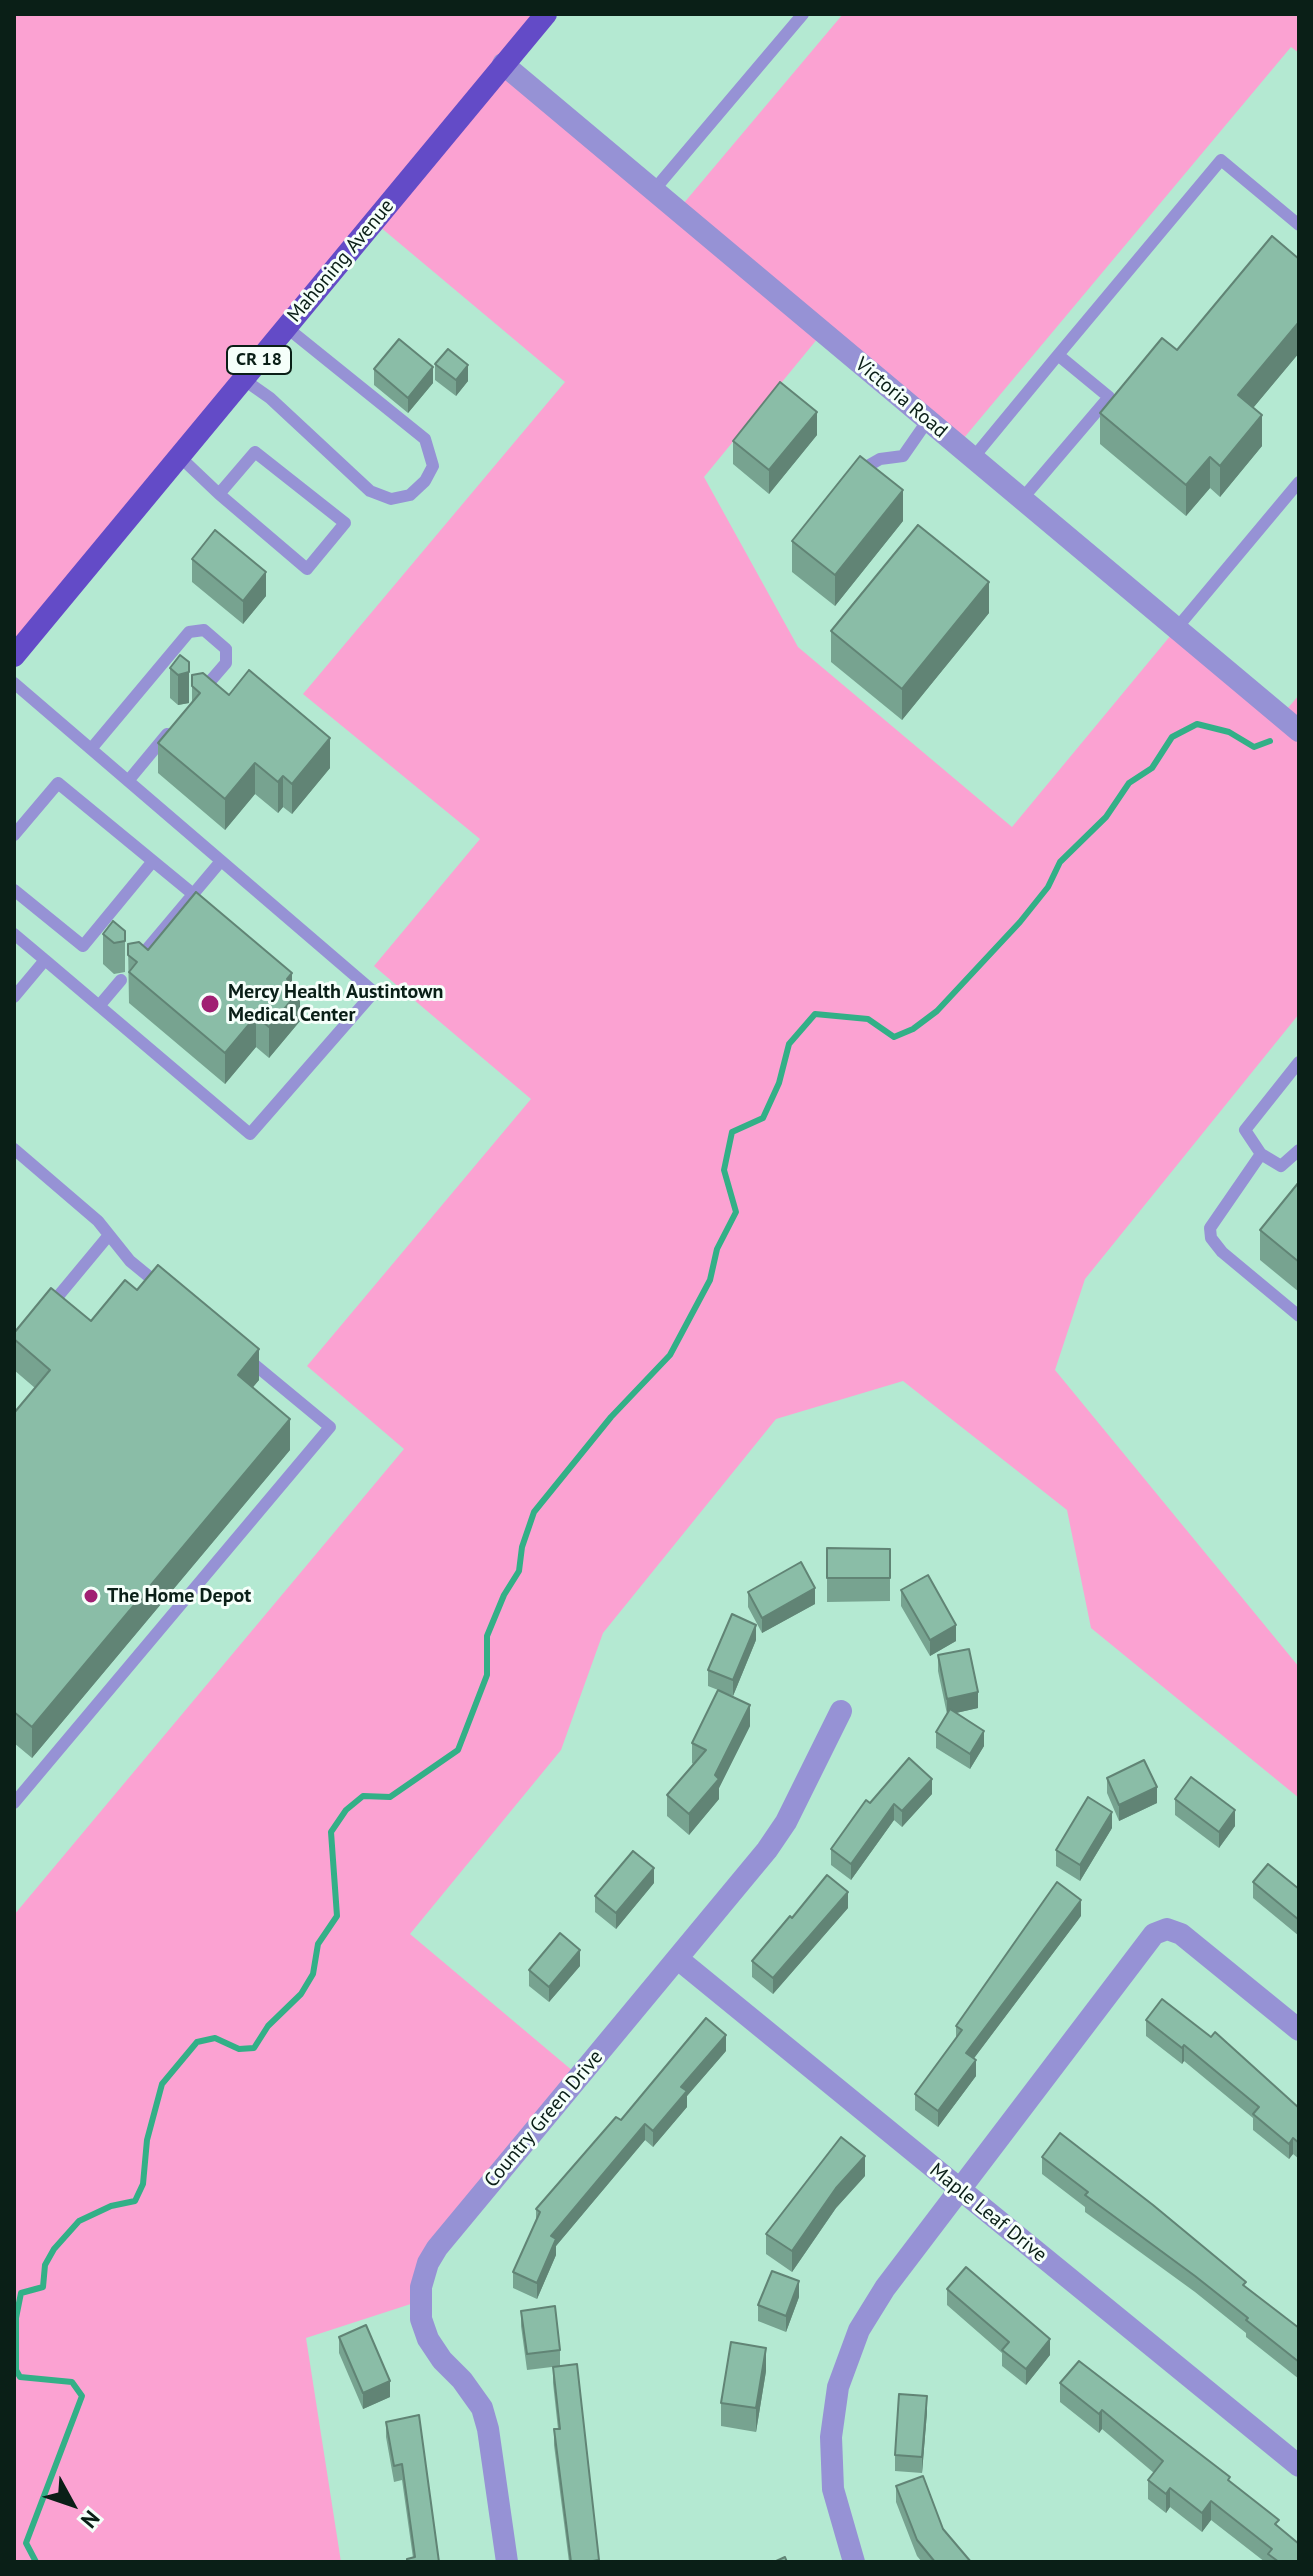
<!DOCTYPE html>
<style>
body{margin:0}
#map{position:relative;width:1313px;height:2576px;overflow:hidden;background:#b4e9d2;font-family:"PT Sans",sans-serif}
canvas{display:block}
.frame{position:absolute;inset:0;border:16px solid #0a1f17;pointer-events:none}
.north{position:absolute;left:32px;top:2464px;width:80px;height:80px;-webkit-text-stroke:6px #f5fffa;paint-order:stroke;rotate:130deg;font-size:22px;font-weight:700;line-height:32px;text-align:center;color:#0a1f17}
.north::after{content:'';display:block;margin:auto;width:28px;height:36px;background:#0a1f17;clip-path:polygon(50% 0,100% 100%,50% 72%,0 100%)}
</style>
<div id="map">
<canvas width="1313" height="2576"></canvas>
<div class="frame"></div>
<div class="north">N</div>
</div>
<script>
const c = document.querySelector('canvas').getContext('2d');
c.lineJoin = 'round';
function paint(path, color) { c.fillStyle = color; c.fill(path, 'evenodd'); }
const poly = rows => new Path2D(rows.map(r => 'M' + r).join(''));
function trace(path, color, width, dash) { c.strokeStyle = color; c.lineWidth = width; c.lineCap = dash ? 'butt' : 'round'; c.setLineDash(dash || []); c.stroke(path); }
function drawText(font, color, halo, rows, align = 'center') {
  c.font = font + ' "PT Sans",sans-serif'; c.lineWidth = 6; c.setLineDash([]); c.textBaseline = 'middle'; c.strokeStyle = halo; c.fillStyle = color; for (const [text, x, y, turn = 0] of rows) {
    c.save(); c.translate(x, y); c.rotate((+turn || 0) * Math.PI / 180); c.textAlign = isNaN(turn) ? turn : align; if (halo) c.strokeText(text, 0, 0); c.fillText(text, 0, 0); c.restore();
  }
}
paint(poly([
 [14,14,537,14,504,63,678,210,843,14,1299,14,1299,53,1291,47,958,445,823,332,704,477,798,647,1012,827,1176,629,1281,716,1299,695,1299,1014,1085,1279,1055,1370,1299,1667,1299,1798,1091,1628,1067,1510,903,1381,776,1419,603,1633,561,1750,410,1934,580,2077,437,2248,420,2301,306,2338,341,2562,14,2562,14,1915,404,1449,307,1366,531,1099,374,966,480,839,303,694,565,382,373,221,14,656]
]), '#fba2d2');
trace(poly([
 [36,2562,26,2543,82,2396,72,2382,20,2377,16,2370,16,2318,21,2293,43,2287,45,2265,54,2249,79,2221,111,2206,135,2201,143,2184,147,2140,162,2084,197,2042,215,2038,239,2049,254,2048,268,2026,301,1994,313,1974,318,1944,337,1916,331,1832,346,1810,363,1796,390,1797,458,1750,487,1675,487,1636,504,1595,519,1571,522,1547,534,1512,611,1417,670,1355,710,1280,717,1249,736,1212,724,1170,732,1132,763,1118,779,1083,789,1044,815,1014,868,1019,894,1037,913,1029,937,1011,1020,922,1048,887,1060,862,1106,817,1129,783,1152,768,1172,737,1197,724,1229,732,1254,747,1270,741]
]), '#32b087', 6);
trace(poly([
 [654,190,803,14],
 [1058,355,1221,160,1299,225],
 [243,379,270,398,370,491,391,499,410,495,425,481,433,466,425,439,286,327],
 [179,456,219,494,307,569,345,523,255,452,219,494],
 [973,458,1058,355,1109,397,1022,499],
 [859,471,880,459,903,456,928,420],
 [1176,629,1299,482],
 [14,683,374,992,250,1134,45,960],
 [91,749,189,632,204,630,226,649,226,663,200,693],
 [128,781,167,734],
 [14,835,58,783,193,894],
 [14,890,83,946,153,861],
 [14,934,45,960,14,997],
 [136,962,221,861],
 [99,1006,121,980],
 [14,1149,98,1221,130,1261,158,1284],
 [1299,1150,1281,1166,1261,1154,1210,1228,1211,1238,1222,1252,1299,1316],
 [1261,1154,1245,1130,1299,1062],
 [50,1306,109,1235],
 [14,1803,330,1427,249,1360]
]), '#9692d5', 12);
trace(poly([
 [678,1959,1299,2466],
 [507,2562,488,2429,482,2408,462,2380,442,2360,428,2339,421,2319,421,2287,428,2263,437,2248,767,1850,786,1822,841,1711],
 [854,2562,833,2489,831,2437,838,2387,859,2330,885,2288,1154,1934,1167,1929,1181,1934,1299,2030]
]), '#9692d5', 22);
trace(poly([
 [503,64,1299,731]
]), '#9692d5', 22);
trace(poly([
 [14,656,546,14]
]), '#634bc7', 22);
paint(poly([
 [1177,350,1299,353,1253,408,1262,446,1220,497,1210,488,1186,516,1100,444,1100,413],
 [435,364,468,381,456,396,435,380],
 [374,369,433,383,408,413,374,385],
 [817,435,769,494,733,464,733,441],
 [903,521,835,606,792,572,792,541],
 [192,559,266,596,243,624,192,582],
 [989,613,902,720,831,662,831,631],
 [189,662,189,703,178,705,170,698,170,668],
 [192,675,229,695,330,768,292,814,283,807,278,813,255,794,225,830,158,773,158,743,192,702],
 [125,931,125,972,114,974,103,964,103,934],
 [128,944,292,983,300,1021,269,1058,256,1047,225,1084,129,1003],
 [1299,1182,1299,1292,1260,1260,1260,1230],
 [137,1290,259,1380,253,1387,290,1450,32,1758,14,1743,14,1413,35,1388,14,1370,14,1333,91,1321],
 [827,1548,890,1549,890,1601,827,1602],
 [901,1590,956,1641,930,1656,901,1606],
 [748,1592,815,1604,762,1633,748,1607],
 [756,1640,733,1696,722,1692,750,1726,719,1788,719,1799,689,1835,667,1816,667,1795,693,1764,692,1763,692,1743,718,1690,708,1686,708,1670],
 [938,1655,978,1708,956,1713,984,1746,970,1769,936,1748,936,1732,947,1714,938,1671],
 [1107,1778,1157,1803,1119,1821,1107,1793],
 [932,1794,902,1827,894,1820,851,1880,831,1865,831,1849,870,1803],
 [1175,1799,1235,1826,1219,1848,1175,1815],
 [1112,1828,1080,1881,1056,1866,1056,1850],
 [1253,1882,1299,1889,1299,1936,1253,1898],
 [654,1883,616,1929,595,1912,595,1896],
 [848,1908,773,1994,752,1977,752,1961,792,1918],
 [1081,1916,973,2059,976,2076,938,2127,915,2110,915,2094,956,2039,956,2026],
 [580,1966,549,2002,529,1986,529,1970],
 [1146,2020,1299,2108,1299,2159,1293,2154,1289,2159,1253,2130,1253,2118,1184,2061,1182,2064,1146,2036],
 [726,2051,687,2096,687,2107,653,2147,645,2140,556,2246,556,2255,537,2299,513,2288,513,2272,536,2221,536,2209,621,2120],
 [1042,2157,1246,2287,1299,2328,1299,2379,1246,2337,1246,2333,1195,2292,1085,2212,1085,2207,1042,2174],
 [865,2176,836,2208,792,2272,766,2254,766,2234],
 [947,2289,1050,2355,1026,2385,1002,2366,1002,2353,947,2305],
 [799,2297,786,2332,758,2321,758,2305],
 [521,2311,560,2350,560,2366,527,2370,521,2326],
 [339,2337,390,2397,363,2409,339,2353],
 [577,2364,599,2562,569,2562,554,2445,554,2429,558,2429,553,2383,553,2367],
 [766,2371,756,2432,721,2426,721,2403],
 [1060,2383,1230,2482,1279,2527,1299,2562,1265,2562,1211,2520,1202,2532,1170,2507,1166,2513,1148,2499,1148,2480,1154,2473,1102,2429,1099,2433,1060,2402],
 [927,2412,922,2473,895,2471,895,2455],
 [386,2422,439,2562,413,2558,402,2480,394,2482,386,2437],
 [896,2486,943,2529,971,2562,922,2562,917,2556,896,2502]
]), '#77a390');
paint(poly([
 [1299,322,1299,353,1238,426,1238,395],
 [468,365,468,381,456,396,456,380],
 [433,367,433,383,408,413,408,398],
 [817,412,817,435,769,494,769,470],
 [1262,415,1262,446,1220,497,1220,466],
 [1210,457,1210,488,1186,516,1186,485],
 [903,490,903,521,835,606,835,575],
 [266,572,266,596,243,624,243,601],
 [989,582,989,613,902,720,902,689],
 [189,672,189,703,178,705,178,675],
 [330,738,330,768,292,814,292,784],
 [255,763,255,794,225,830,225,799],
 [283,776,283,807,278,813,278,782],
 [292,973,292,1000,300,990,300,1021,269,1058,269,1027,287,979],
 [256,1016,256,1047,225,1084,225,1053],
 [259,1349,259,1380,238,1405,238,1375],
 [290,1419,290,1450,32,1758,32,1727],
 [815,1588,815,1604,762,1633,762,1618],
 [756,1625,756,1640,733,1696,733,1680],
 [956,1625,956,1641,930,1656,930,1640],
 [978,1692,978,1708,947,1715,947,1699],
 [750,1705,750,1726,719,1788,719,1799,689,1835,689,1814,715,1775],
 [984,1731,984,1746,970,1769,970,1754],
 [932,1779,932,1794,902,1827,902,1811],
 [1157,1787,1157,1803,1119,1821,1119,1805],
 [894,1804,894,1820,851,1880,851,1864],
 [1235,1810,1235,1826,1219,1848,1219,1832],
 [1112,1812,1112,1828,1080,1881,1080,1865],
 [654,1868,654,1883,616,1929,616,1913],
 [848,1892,848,1908,773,1994,773,1978],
 [1081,1900,1081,1916,966,2069,966,2053],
 [580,1950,580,1966,549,2002,549,1987],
 [726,2035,726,2051,687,2096,687,2107,653,2147,653,2131,681,2087],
 [1184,2045,1184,2061,1182,2064,1182,2048],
 [976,2060,976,2076,938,2127,938,2111],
 [645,2124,645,2140,556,2246,556,2255,537,2299,537,2283,551,2236],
 [1293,2138,1293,2154,1289,2159,1289,2144],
 [865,2156,865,2176,836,2208,792,2272,792,2251,836,2188],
 [799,2281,799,2297,786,2332,786,2316],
 [1050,2339,1050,2355,1026,2385,1026,2369],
 [766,2348,766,2371,756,2432,756,2408],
 [390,2381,390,2397,363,2409,363,2393],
 [927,2396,927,2412,922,2473,922,2457],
 [1102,2410,1102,2429,1099,2433,1099,2414],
 [1170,2488,1170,2507,1166,2513,1166,2494],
 [1211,2501,1211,2520,1202,2532,1202,2513]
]), '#618475');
const building = poly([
 [1272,236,1299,259,1299,322,1238,395,1262,415,1220,466,1210,457,1186,485,1100,413,1162,338,1177,350,1272,236],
 [399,339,433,367,408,398,374,369,399,339],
 [448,349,468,365,456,380,435,364,448,349],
 [780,382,817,412,769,470,733,441,780,382],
 [860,456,903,490,835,575,792,541,860,456],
 [918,525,989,582,902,689,831,631,918,525],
 [215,530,266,572,243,601,192,559,215,530],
 [180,655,189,662,189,672,178,675,170,668,180,655],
 [249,670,330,738,292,784,283,776,278,782,255,763,225,799,158,743,200,693,192,686,192,675,203,673,229,695,249,670],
 [196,892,292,973,287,979,300,990,269,1027,256,1016,225,1053,129,972,137,962,128,955,128,944,139,942,148,950,196,892],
 [113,921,125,931,125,941,114,943,103,934,113,921],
 [1299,1182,1299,1262,1260,1230,1299,1182],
 [158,1265,259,1349,238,1375,290,1419,32,1727,14,1712,14,1413,50,1370,14,1339,14,1333,51,1288,91,1321,125,1280,137,1290,158,1265],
 [827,1548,890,1549,890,1578,827,1578,827,1548],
 [801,1562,815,1588,762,1618,748,1592,801,1562],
 [928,1575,956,1625,930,1640,901,1590,928,1575],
 [732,1614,756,1625,733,1680,708,1670,732,1614],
 [969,1649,978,1692,947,1699,938,1655,969,1649],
 [718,1690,750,1705,715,1775,719,1779,689,1814,667,1795,706,1750,692,1743,718,1690],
 [950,1709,984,1731,970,1754,936,1732,950,1709],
 [909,1758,932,1779,902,1811,894,1804,851,1864,831,1849,866,1800,870,1803,909,1758],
 [1144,1760,1157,1787,1119,1805,1107,1778,1144,1760],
 [1191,1777,1235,1810,1219,1832,1175,1799,1191,1777],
 [1088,1797,1112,1812,1080,1865,1056,1850,1088,1797],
 [633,1851,654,1868,616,1913,595,1896,633,1851],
 [1268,1864,1299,1889,1299,1920,1253,1882,1268,1864],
 [827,1875,848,1892,773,1978,752,1961,790,1916,792,1918,827,1875],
 [1057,1882,1081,1900,966,2053,976,2060,938,2111,915,2094,962,2030,956,2026,1057,1882],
 [560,1933,580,1950,549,1987,529,1970,560,1933],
 [1162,1999,1211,2037,1215,2032,1299,2108,1299,2143,1293,2138,1289,2144,1253,2114,1259,2107,1184,2045,1182,2048,1146,2020,1162,1999],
 [706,2018,726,2035,681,2087,687,2091,653,2131,645,2124,551,2236,556,2239,537,2283,513,2272,540,2212,536,2209,616,2117,621,2120,706,2018],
 [1060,2133,1153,2205,1246,2282,1243,2285,1299,2328,1299,2362,1246,2320,1248,2318,1195,2276,1085,2195,1088,2192,1042,2157,1060,2133],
 [841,2137,865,2156,836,2188,792,2251,766,2234,841,2137],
 [966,2267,1050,2339,1026,2369,1002,2350,1009,2342,947,2289,966,2267],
 [772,2271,799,2281,786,2316,758,2305,772,2271],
 [555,2306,560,2350,527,2354,521,2311,555,2306],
 [366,2325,390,2381,363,2393,339,2337,366,2325],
 [731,2342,766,2348,756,2408,721,2403,731,2342],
 [1079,2361,1230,2477,1228,2480,1279,2520,1275,2524,1299,2544,1299,2562,1279,2562,1268,2554,1272,2549,1211,2501,1202,2513,1170,2488,1166,2494,1148,2480,1163,2461,1102,2410,1099,2414,1060,2383,1079,2361],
 [577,2364,599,2560,587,2562,571,2562,554,2429,560,2429,553,2367,577,2364],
 [899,2394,927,2396,922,2457,895,2455,899,2394],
 [419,2415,439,2562,407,2562,407,2559,415,2557,402,2464,394,2466,386,2422,419,2415],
 [923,2476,943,2529,971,2562,935,2562,917,2540,896,2486,923,2476],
 [785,2557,787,2562,774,2562,785,2557]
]);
paint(building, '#8abda7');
trace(building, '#618475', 2);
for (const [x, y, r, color] of [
 [210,1004,10,"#a02073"],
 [91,1596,8,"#a02073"]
]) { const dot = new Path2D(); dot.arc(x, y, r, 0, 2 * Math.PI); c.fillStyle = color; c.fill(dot); trace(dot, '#f5fffa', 3); }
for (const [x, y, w] of [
 [259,360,64]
]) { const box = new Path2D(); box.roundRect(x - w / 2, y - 14, w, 28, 6); c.fillStyle = '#f5fffa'; c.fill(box); trace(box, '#0a1f17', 2); }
drawText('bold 18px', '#0a1f17', null, [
 ["CR 18",259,360]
]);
drawText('20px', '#0a1f17', '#f5fffa', [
 ["Mahoning Avenue",341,261,-50],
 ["Victoria Road",901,398,40],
 ["Country Green Drive",544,2119,-50],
 ["Maple Leaf Drive",988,2213,39]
]);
drawText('bold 20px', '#0a1f17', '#f5fffa', [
 ["Mercy Health Austintown",228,992],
 ["Medical Center",228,1015],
 ["The Home Depot",107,1596]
], 'left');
</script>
